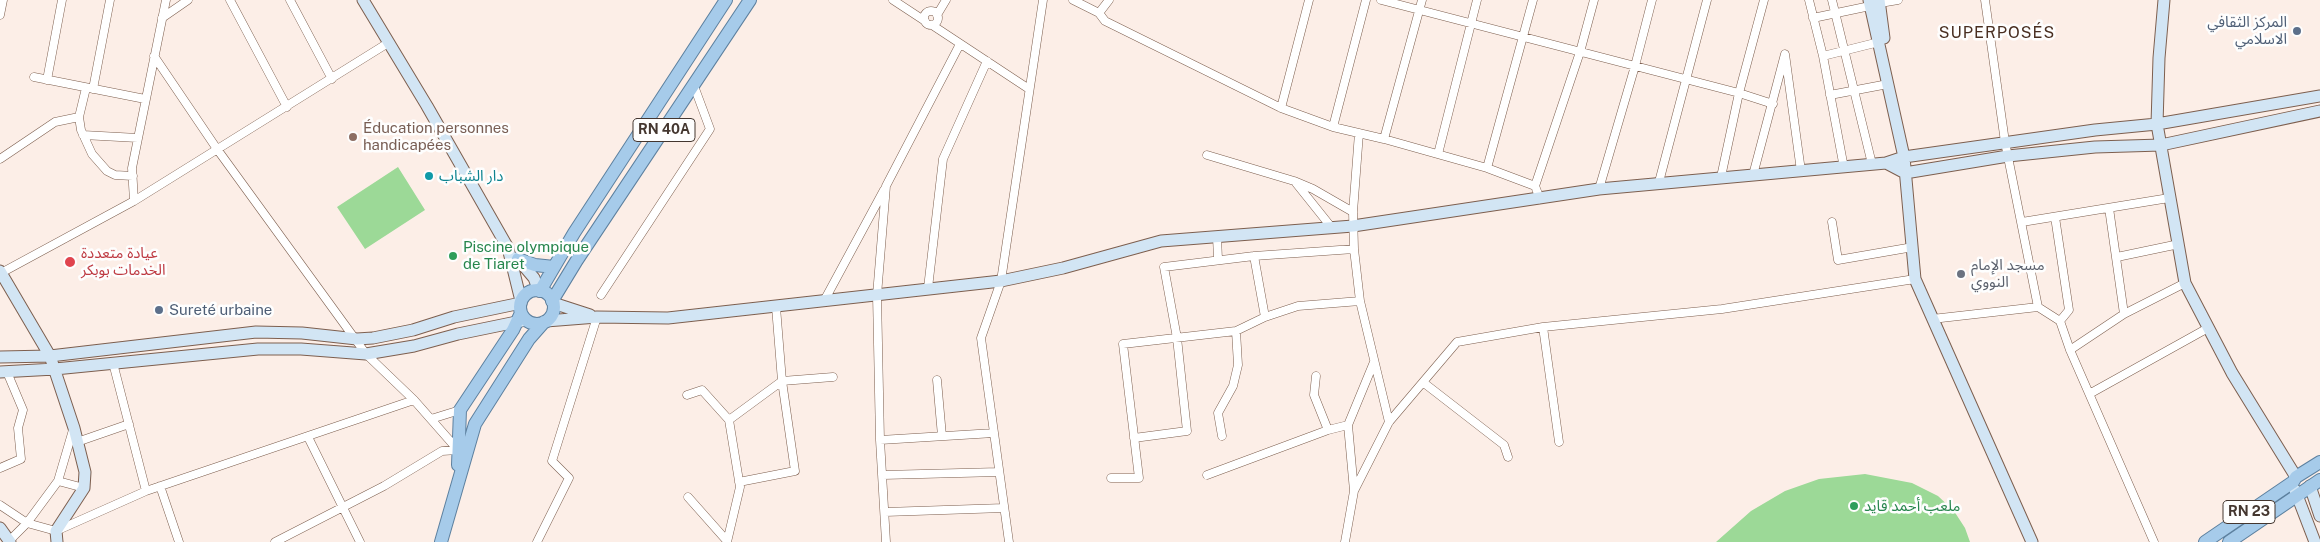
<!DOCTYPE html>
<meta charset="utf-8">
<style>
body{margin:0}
canvas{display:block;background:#fceee7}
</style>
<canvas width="2320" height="542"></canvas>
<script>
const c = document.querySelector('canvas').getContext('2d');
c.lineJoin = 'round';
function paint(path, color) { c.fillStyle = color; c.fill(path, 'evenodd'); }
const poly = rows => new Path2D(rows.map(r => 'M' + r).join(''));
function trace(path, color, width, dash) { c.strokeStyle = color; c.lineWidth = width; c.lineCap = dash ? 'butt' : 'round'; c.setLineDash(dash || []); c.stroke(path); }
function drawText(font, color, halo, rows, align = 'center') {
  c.font = font + ' "Public Sans","Noto Sans Arabic",sans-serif'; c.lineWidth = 5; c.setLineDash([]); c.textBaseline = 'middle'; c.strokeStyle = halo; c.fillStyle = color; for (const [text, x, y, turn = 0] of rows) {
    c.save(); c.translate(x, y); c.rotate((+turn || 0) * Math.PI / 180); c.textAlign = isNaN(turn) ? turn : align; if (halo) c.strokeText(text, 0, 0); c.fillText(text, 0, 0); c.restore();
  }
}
paint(poly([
 [398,167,425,210,365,249,337,207],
 [1865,474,1912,483,1938,496,1954,511,1965,528,1970,542,1716,542,1751,511,1785,491,1819,479]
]), '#9cd997');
const street = poly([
 [230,0,287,107],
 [290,0,332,79],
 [893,0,925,21],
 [1073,0,1099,13,1105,21,1281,108,1333,127,1384,139,1487,168,1535,186,1540,199],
 [1381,0,1739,93,1773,104],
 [1809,0,1823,56,1844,168],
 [1832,0,1872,164],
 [1985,0,2005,142,2038,307,2060,321,2070,350,2154,542],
 [1880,3,1898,0],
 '924 18a7 7 0 1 1 14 0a7 7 0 1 1-14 0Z',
 [1099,13,1109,0],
 [0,15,3,0],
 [937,15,946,0],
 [162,18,188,0],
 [1813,18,1870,6],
 [932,25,1029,89],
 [154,56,217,149,366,354,414,400,458,450],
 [1823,56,1879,42],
 [34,77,145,99],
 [47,80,62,0],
 [86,88,79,117,81,130,92,154,107,171,115,175,133,176],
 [93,89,110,0],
 [1830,95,1888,84],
 [1281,108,1309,0],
 [1333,127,1366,0],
 [1359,133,1353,212,1354,249,1360,301,1389,422],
 [83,135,138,138],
 [1384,139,1422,0],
 [1438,154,1477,0],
 [1207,155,1294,181,1313,189,1353,212],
 [0,159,55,122,79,117],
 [1487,168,1533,0],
 [1753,175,1785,54,1801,171],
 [1721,177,1739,93,1764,0],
 [1659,182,1707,0],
 [1296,183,1332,228],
 [1535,186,1580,52,1594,0],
 [1599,189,1635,66,1652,0],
 [134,201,132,168,166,0],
 [2109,208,2124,314,2185,283],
 [2055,217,2069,310,2060,321],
 [1832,222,1838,260,1913,247],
 [2022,222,2169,198],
 [1217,236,1218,260],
 [1254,256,1265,317],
 [2117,257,2179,244],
 [1,273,134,201,388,43],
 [928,288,943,159,987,61],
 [601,295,710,129,694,86],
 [824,301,884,190],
 [1932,319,2038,307],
 [1543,327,1559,442],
 [2070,350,2124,314],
 [113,363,146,491],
 [1316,376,1314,395,1328,430],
 [937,380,942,436],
 [1424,383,1504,445,1508,457],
 [2091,393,2208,328],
 [687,395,702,390,729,420,740,487,727,542],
 [431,419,460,410],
 [729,420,782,381,776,307],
 [1222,436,1218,413,1233,386,1238,365,1236,331],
 [308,437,360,542],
 [1134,438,1187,431,1177,338,1164,267,1254,256,1354,249],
 [880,440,994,433],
 [77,442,129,424],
 [0,468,21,459,18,428,23,410,7,372],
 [883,475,999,472],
 [1207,475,1328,430,1348,425],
 [1111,478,1139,478,1123,344,1236,331,1265,317,1298,306,1360,301],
 [58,481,84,488],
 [739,482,795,471,782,381,833,377],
 [160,486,179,542],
 [1354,491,1348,425,1374,362],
 [688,497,727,541],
 [0,505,27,523,56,531,146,491,414,400],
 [885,512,1004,508],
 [8,542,27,523,58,481,73,430],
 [275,542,384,486,442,451,458,450],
 [537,542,569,478,552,461,597,317],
 [886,542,880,440,877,295,886,186,960,44],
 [1009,542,981,338,1001,281,1043,0],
 [1345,542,1354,491,1389,422,1457,342,1543,327,1722,309,1915,279]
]);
const secondary = poly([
 [363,0,427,106,508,248,521,301],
 [1869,0,1904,157,1915,279,2032,542],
 [1879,0,1884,38],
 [2164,0,2159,58,2157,124,2185,283,2232,373,2296,477],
 [1886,163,1905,173,2008,156,2095,147,2161,145,2320,111],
 [517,258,534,278,539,291],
 [0,271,50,356,74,428,85,472,84,488,56,531,57,542],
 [553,303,590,315],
 [546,321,597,317,668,318,1001,281,1063,268,1161,241,1353,226,1599,189,1886,163,1904,157,2095,130,2157,124,2320,96],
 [0,357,50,356,256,332,302,333,357,339,373,338,413,330,454,317,521,303],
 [0,372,55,369,258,349,301,349,366,354,414,346,458,334,526,320],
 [2310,486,2320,516],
 [2295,490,2315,542],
 [0,528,10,542]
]);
const primary = poly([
 [518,259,535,265,554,267],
 '520 307a17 17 0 1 1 34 0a17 17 0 1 1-34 0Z',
 [540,291,574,233,726,0],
 [552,301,577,260,750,0],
 [458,465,460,410,513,330,521,313],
 [441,542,475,424,529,339,544,322],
 [2205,542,2293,482,2296,477,2320,462],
 [2229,542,2320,480]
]);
trace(street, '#7d5f4f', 9);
trace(secondary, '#7d5f4f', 13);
trace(primary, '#5d809f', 14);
trace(street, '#fff', 8);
trace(secondary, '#d2e5f4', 11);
trace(primary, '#a6cbea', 12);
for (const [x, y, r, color] of [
 [2297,31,5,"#5c6f8a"],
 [353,137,5,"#8d6e63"],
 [429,176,5,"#0f9aa8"],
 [453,256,5,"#2e9e5b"],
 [70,262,6,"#e0444e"],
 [1961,274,5,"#6b7280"],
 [159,310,5,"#5c6f8a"],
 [1854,506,5,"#2e9e5b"]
]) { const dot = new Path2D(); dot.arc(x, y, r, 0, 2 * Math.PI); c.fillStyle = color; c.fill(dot); trace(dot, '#fefefe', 2); }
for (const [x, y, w] of [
 [664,130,62],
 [2249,512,52]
]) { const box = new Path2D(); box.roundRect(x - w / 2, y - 11.5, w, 23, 4); c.fillStyle = '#fefefe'; c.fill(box); trace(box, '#44362f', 1); }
drawText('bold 14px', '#44362f', null, [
 ["RN 40A",664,130],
 ["RN 23",2249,512]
]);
drawText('15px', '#4e5e75', '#fefefe', [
 ["المركز الثقافي",2287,22],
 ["الاسلامي",2287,39],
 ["Sureté urbaine",169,310,"left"]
], 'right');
drawText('15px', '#785e54', '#fefefe', [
 ["Éducation personnes",363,128],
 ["handicapées",363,145]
], 'left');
drawText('15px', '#0d838f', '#fefefe', [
 ["دار الشباب",439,176]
], 'left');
drawText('15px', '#27864d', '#fefefe', [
 ["Piscine olympique",463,247],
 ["de Tiaret",463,264],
 ["ملعب أحمد قايد",1864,506]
], 'left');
drawText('15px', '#be3a42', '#fefefe', [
 ["عيادة متعددة",81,253],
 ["الخدمات بوبكر",81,270]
], 'left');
drawText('15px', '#5b616d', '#fefefe', [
 ["مسجد الإمام",1971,265],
 ["النووي",1971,282]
], 'left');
c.letterSpacing = '1px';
drawText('16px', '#492e20', '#fefefe', [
 ["SUPERPOSÉS",1997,33]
]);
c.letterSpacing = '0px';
</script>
